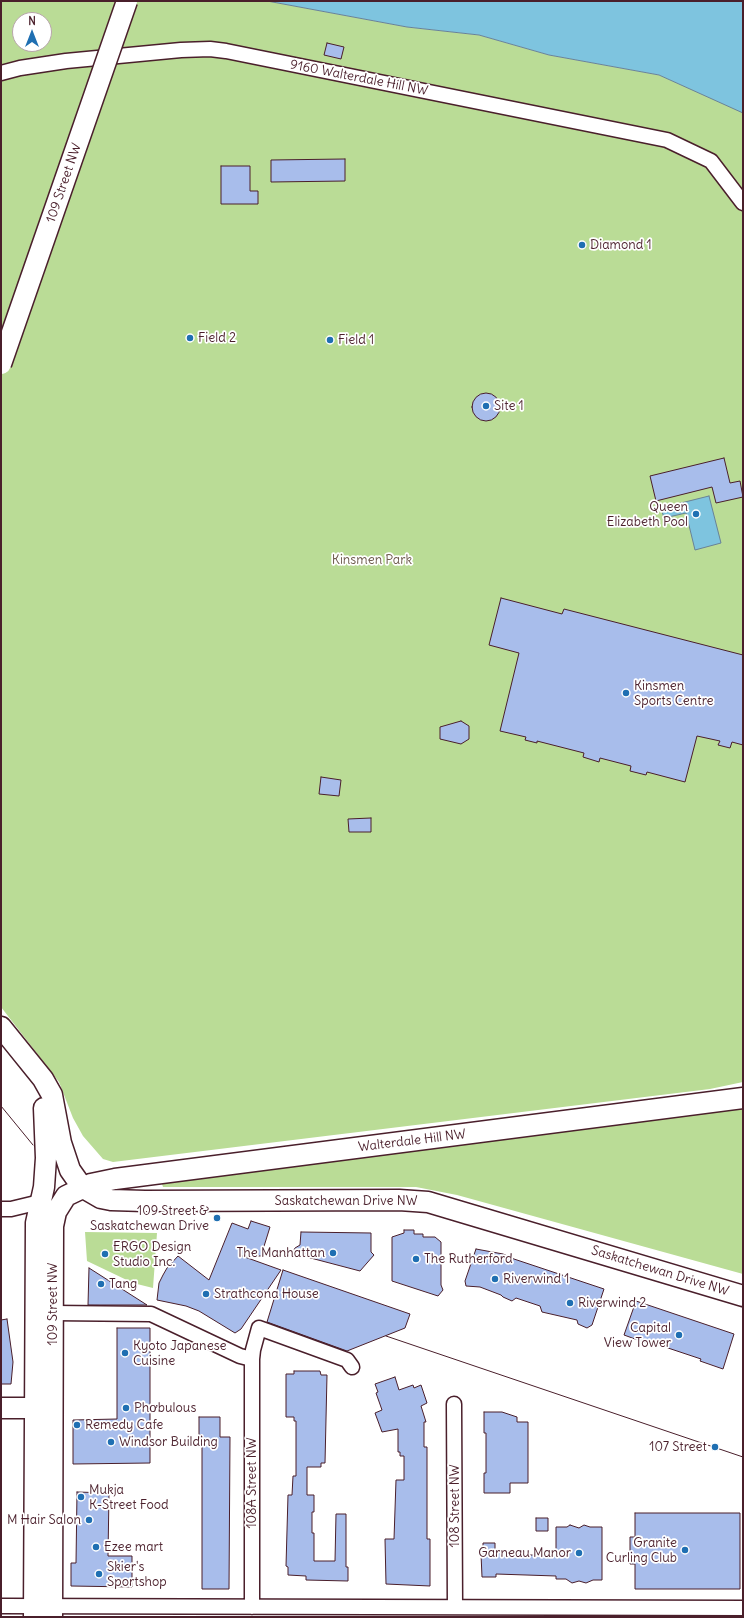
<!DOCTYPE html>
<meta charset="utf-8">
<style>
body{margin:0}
#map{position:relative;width:744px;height:1618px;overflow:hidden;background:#fff;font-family:Delius,sans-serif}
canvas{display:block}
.frame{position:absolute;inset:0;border:2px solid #4a1f2b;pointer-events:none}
.north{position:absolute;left:12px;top:12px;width:40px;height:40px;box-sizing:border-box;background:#fff;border:1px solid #b7a5aa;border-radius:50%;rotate:0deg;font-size:11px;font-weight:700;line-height:16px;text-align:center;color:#4a1f2b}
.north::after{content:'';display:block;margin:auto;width:14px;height:18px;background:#1f6fb2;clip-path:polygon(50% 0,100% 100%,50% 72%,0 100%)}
</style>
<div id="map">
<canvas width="744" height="1618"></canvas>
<div class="frame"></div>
<div class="north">N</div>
</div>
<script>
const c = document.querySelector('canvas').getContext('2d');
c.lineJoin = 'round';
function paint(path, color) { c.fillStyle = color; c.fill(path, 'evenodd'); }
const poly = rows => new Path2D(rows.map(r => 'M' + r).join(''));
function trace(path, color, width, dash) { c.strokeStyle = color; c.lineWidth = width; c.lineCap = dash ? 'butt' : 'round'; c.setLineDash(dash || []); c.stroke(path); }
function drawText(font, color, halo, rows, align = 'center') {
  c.font = font + ' Delius,sans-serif'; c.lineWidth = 3.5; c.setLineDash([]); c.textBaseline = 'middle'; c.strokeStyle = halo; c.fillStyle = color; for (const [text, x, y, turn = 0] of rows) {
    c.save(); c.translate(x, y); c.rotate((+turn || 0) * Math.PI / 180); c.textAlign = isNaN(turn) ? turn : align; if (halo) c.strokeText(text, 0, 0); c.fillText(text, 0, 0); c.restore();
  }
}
paint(poly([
 [1,1,267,1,407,27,479,35,549,55,659,75,743,112,743,1082,710,1089,113,1162,103,1159,83,1136,73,1118,59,1082,1,1007],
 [20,20,44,20,44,44,20,44],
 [743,1101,743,1274,457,1195,416,1187,163,1187,161,1181],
 [85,1232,157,1233,153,1288,133,1283,87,1261]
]), '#badc96');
const water = poly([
 [267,1,743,1,743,113,659,75,549,55,479,35,407,27,267,1],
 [709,496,721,543,695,550,686,513,664,518,661,508,709,496]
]);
paint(water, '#7ec4df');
trace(water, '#698297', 1);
const building = poly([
 [327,43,344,47,341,59,324,55,327,43],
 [345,159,345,181,271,182,271,160,345,159],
 [221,166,250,166,250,191,258,191,258,204,221,204,221,166],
 '472 407a14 14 0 1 1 28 0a14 14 0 1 1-28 0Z',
 [724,458,730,483,740,481,743,497,716,503,712,487,656,501,650,476,724,458],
 [501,598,562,614,564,609,743,655,743,745,732,742,730,748,718,745,720,741,697,736,685,782,647,772,646,775,630,771,631,766,600,758,599,762,583,757,584,753,537,741,537,743,525,740,526,737,500,731,519,653,489,645,501,598],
 [461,721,469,726,469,739,461,744,440,739,440,727,461,721],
 [321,777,341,780,339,796,319,794,321,777],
 [371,818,371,832,349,832,348,819,371,818],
 [251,1221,270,1227,261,1256,242,1256,281,1270,241,1329,235,1333,199,1311,186,1306,157,1300,159,1283,163,1275,167,1268,178,1256,209,1280,232,1223,248,1229,251,1221],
 [404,1230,414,1230,414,1234,423,1234,423,1237,435,1237,441,1242,441,1285,443,1290,438,1296,392,1281,392,1237,404,1233,404,1230],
 [301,1232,371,1233,371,1252,374,1255,360,1271,303,1256,291,1256,295,1248,300,1245,301,1232],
 [476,1249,503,1254,514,1259,604,1289,592,1325,587,1328,578,1324,577,1320,542,1312,540,1306,516,1298,512,1301,503,1297,501,1295,480,1287,466,1286,465,1281,476,1249],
 [89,1268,147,1305,88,1305,89,1268],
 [283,1270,410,1314,405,1328,347,1351,267,1322,283,1270],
 [636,1301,734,1334,723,1369,700,1361,701,1359,647,1341,646,1343,624,1335,636,1301],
 [7,1319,13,1362,11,1384,1,1384,1,1320,7,1319],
 [117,1328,150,1328,150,1463,73,1464,73,1420,117,1419,117,1328],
 [294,1371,320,1371,321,1375,327,1375,325,1463,321,1463,321,1467,307,1467,307,1495,314,1495,314,1512,312,1512,312,1533,314,1533,314,1561,335,1561,336,1514,346,1514,346,1567,348,1567,348,1581,306,1580,306,1576,288,1575,288,1567,286,1566,288,1495,292,1495,293,1476,296,1476,296,1421,294,1421,294,1417,286,1417,286,1374,294,1374,294,1371],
 [395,1377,399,1390,413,1385,414,1388,421,1385,427,1403,421,1406,426,1422,424,1422,424,1447,427,1447,427,1539,430,1539,430,1586,386,1584,385,1539,394,1539,396,1480,404,1480,404,1456,400,1456,400,1452,398,1452,398,1429,382,1432,375,1413,382,1410,376,1393,378,1392,375,1384,395,1377],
 [484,1412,502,1412,517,1417,517,1422,528,1422,528,1483,510,1483,510,1493,484,1493,484,1473,486,1473,486,1433,484,1433,484,1412],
 [199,1417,220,1417,220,1437,230,1437,229,1589,202,1589,202,1435,199,1435,199,1417],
 [77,1492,109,1493,108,1556,132,1556,132,1587,71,1586,71,1563,76,1563,77,1492],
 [635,1513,740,1513,740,1589,635,1589,635,1564,630,1564,630,1537,635,1537,635,1513],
 [536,1518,548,1518,548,1531,536,1531,536,1518],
 [570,1525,579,1528,584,1525,590,1527,602,1527,602,1580,593,1580,586,1583,579,1581,572,1583,566,1579,556,1579,556,1576,496,1574,496,1577,482,1577,481,1554,483,1554,483,1543,495,1543,495,1551,515,1551,515,1553,520,1553,520,1555,556,1555,556,1527,567,1527,570,1525]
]);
paint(building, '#a8bdeb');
trace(building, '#4a1f2b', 1);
const street = poly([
 [1,73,20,68,66,61,181,50,210,49,226,51,667,140,711,161,743,203],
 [1,1209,11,1209,40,1202],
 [53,1313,151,1314,240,1356,252,1359],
 [454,1404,455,1607],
 [1,1606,743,1608],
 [252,1607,252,1359,253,1350,259,1328,347,1360,352,1367]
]);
const secondary = poly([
 [1,1027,43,1079,52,1095,61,1143,70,1170,82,1187,101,1198,111,1200,145,1201,399,1200,428,1202,743,1296],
 [1,1408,49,1408],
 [34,1617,36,1223,44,1187,46,1158,44,1108],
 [52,1617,53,1226,56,1212,66,1196,91,1184,115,1179,743,1098]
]);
trace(street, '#4a1f2b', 17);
trace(secondary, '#4a1f2b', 23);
trace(street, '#fff', 14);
trace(secondary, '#fff', 20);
trace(poly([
 [1,363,128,1],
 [1,1106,33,1145],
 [386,1336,743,1457]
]), '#4a1f2b', 1);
const secondaryBridge = poly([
 [1,364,127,1]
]);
trace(secondaryBridge, '#4a1f2b', 23, []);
trace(secondaryBridge, '#fff', 20);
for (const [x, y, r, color] of [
 [582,245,4,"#1f6fb2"],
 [190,338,4,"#1f6fb2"],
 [330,340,4,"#1f6fb2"],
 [486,406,4,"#1f6fb2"],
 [696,514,4,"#1f6fb2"],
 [626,693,4,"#1f6fb2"],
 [217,1218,4,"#1f6fb2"],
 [333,1253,4,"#1f6fb2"],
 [105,1254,4,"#1f6fb2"],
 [416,1259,4,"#1f6fb2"],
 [495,1279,4,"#1f6fb2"],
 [101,1284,4,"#1f6fb2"],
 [206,1294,4,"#1f6fb2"],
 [570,1303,4,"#1f6fb2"],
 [679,1335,4,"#1f6fb2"],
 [125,1353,4,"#1f6fb2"],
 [126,1408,4,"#1f6fb2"],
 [77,1425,4,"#1f6fb2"],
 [111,1442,4,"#1f6fb2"],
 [715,1447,4,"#1f6fb2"],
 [81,1497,4,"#1f6fb2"],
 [89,1520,4,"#1f6fb2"],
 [96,1547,4,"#1f6fb2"],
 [685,1550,4,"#1f6fb2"],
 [579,1553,4,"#1f6fb2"],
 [99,1574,4,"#1f6fb2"]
]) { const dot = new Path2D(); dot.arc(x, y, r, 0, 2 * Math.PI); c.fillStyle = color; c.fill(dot); trace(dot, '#fff', 1.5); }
drawText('13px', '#4a1f2b', '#fff', [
 ["9160 Walterdale Hill NW",359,78,11],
 ["109 Street NW",64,183,-71],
 ["Walterdale Hill NW",412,1141,-7],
 ["Saskatchewan Drive NW",346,1201],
 ["Saskatchewan Drive NW",660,1271,17],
 ["109 Street NW",53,1304,-90],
 ["108A Street NW",252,1483,-90],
 ["108 Street NW",455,1506,-90]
]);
drawText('13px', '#4a1f2b', '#fff', [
 ["Diamond 1",590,245],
 ["Field 2",198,338],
 ["Field 1",338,340],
 ["Site 1",494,406],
 ["Queen",688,507,"right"],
 ["Elizabeth Pool",688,522,"right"],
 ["Kinsmen",634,686],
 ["Sports Centre",634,701],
 ["109 Street &",209,1211,"right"],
 ["Saskatchewan Drive",209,1226,"right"],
 ["ERGO Design",113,1247],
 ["Studio Inc.",113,1262],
 ["The Manhattan",325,1253,"right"],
 ["The Rutherford",424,1259],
 ["Riverwind 1",503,1279],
 ["Tang",109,1284],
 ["Strathcona House",214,1294],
 ["Riverwind 2",578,1303],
 ["Capital",671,1328,"right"],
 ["View Tower",671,1343,"right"],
 ["Kyoto Japanese",133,1346],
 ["Cuisine",133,1361],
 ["Phơbulous",134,1408],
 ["Remedy Cafe",85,1425],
 ["Windsor Building",119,1442],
 ["107 Street",707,1447,"right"],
 ["Mukja",89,1490],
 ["K-Street Food",89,1505],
 ["M Hair Salon",81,1520,"right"],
 ["Granite",677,1543,"right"],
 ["Curling Club",677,1558,"right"],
 ["Ezee mart",104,1547],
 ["Garneau Manor",571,1553,"right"],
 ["Skier's",107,1567],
 ["Sportshop",107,1582]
], 'left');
drawText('13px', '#6c584b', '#fff', [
 ["Kinsmen Park",372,560]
]);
</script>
